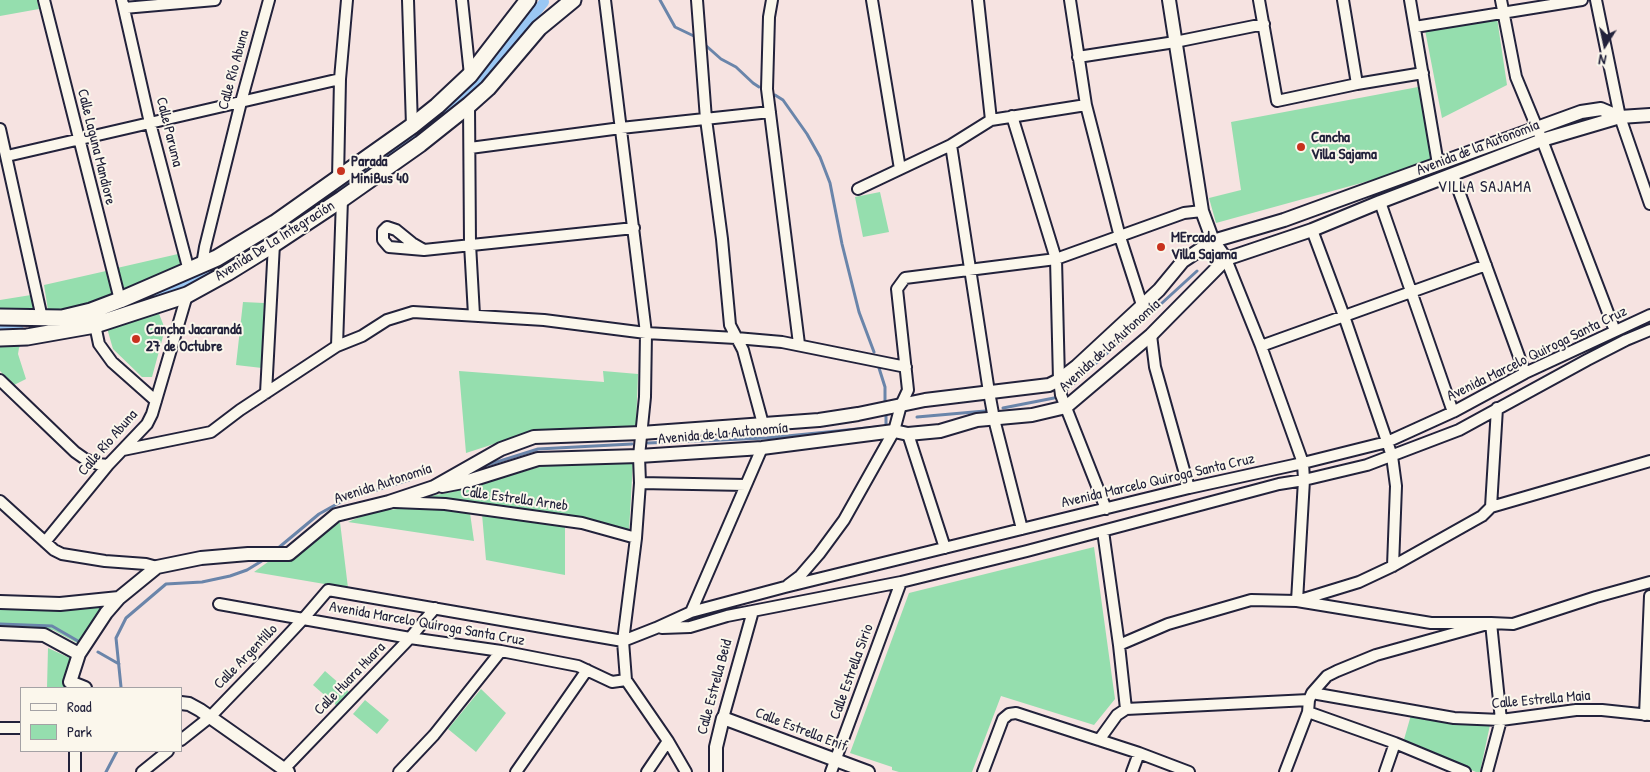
<!DOCTYPE html>
<meta charset="utf-8">
<style>
body{margin:0}
#map{position:relative;width:1650px;height:772px;overflow:hidden;background:#f6e3e1;font-family:"Patrick Hand",sans-serif}
canvas{display:block}
.legend{position:absolute;left:20px;top:687px;width:162px;height:65px;box-sizing:border-box;background:#fbf7ec;border:1px solid #a4a2a5;margin:0;padding:6px 9px;list-style:none;font-size:15px;color:#22223b}
.legend li{display:flex;align-items:center;gap:10px;height:25px}
.legend b{width:25px;border:1px solid #a4a2a5}
.north{position:absolute;left:1580px;top:20px;width:50px;height:50px;-webkit-text-stroke:4px #fbf7ec;paint-order:stroke;rotate:190deg;font-size:14px;font-weight:700;line-height:20px;text-align:center;color:#22223b}
.north::after{content:'';display:block;margin:auto;width:18px;height:22px;background:#22223b;clip-path:polygon(50% 0,100% 100%,50% 72%,0 100%)}
</style>
<div id="map">
<canvas width="1650" height="772"></canvas>
<ul class="legend">
<li><b style="height:6px;background:#fbf7ec"></b>Road</li>
<li><b style="height:14px;background:#95deae"></b>Park</li>
</ul>
<div class="north">N</div>
</div>
<script>
const c = document.querySelector('canvas').getContext('2d');
c.lineJoin = 'round';
function paint(path, color) { c.fillStyle = color; c.fill(path, 'evenodd'); }
const poly = rows => new Path2D(rows.map(r => 'M' + r).join(''));
function trace(path, color, width, dash) { c.strokeStyle = color; c.lineWidth = width; c.lineCap = dash ? 'butt' : 'round'; c.setLineDash(dash || []); c.stroke(path); }
function drawText(font, color, halo, rows, align = 'center') {
  c.font = font + ' "Patrick Hand",sans-serif'; c.lineWidth = 4; c.setLineDash([]); c.textBaseline = 'middle'; c.strokeStyle = halo; c.fillStyle = color; for (const [text, x, y, turn = 0] of rows) {
    c.save(); c.translate(x, y); c.rotate((+turn || 0) * Math.PI / 180); c.textAlign = isNaN(turn) ? turn : align; if (halo) c.strokeText(text, 0, 0); c.fillText(text, 0, 0); c.restore();
  }
}
paint(poly([
 [0,0,37,0,39,9,0,16],
 [1497,18,1507,85,1442,118,1425,30],
 [1418,87,1434,163,1216,223,1209,198,1241,190,1231,122],
 [880,192,889,232,863,237,855,197],
 [178,254,181,269,124,292,117,268],
 [106,271,113,297,79,307,48,310,44,285],
 [31,295,36,310,0,310,0,300],
 [243,302,264,303,262,368,236,365],
 [158,311,165,329,152,377,142,377,113,349,107,328],
 [23,341,19,348,18,354,26,379,14,385,0,371,0,344],
 [459,371,604,382,603,371,638,374,636,426,537,430,466,453],
 [633,462,629,531,565,514,419,498,452,492,543,466],
 [421,507,470,513,474,541,348,522,374,511],
 [482,514,565,527,565,575,486,560],
 [340,522,348,588,254,572,272,559,283,560,295,557],
 [1094,547,1115,699,1094,725,1001,696,972,772,899,772,892,770,892,767,850,753,909,593],
 [105,606,88,633,77,643,53,630,0,628,0,607,58,609],
 [48,648,72,659,64,682,65,688,47,688],
 [325,671,349,692,337,706,313,685],
 [481,689,506,713,476,752,448,729],
 [365,700,389,720,377,734,353,714],
 [1411,715,1448,722,1490,725,1480,772,1476,772,1403,743]
]), '#95deae');
trace(poly([
 [660,0,675,27,698,38],
 [703,43,721,59,736,67,753,83,759,87],
 [775,95,783,100,807,134,820,157,830,183,842,244,859,312,874,352],
 [879,368,885,387,885,401],
 [1068,389,1197,271],
 [1003,408,1054,398],
 [886,416,886,425],
 [917,417,985,411],
 [648,443,767,438,887,426],
 [481,467,538,449,632,444],
 [277,549,319,514,344,500,409,480],
 [0,624,52,626,78,641],
 [98,652,119,664],
 [121,687,116,638,126,618,166,584,202,582,230,576,247,570,265,559],
 [106,772,117,751]
]), '#6a85aa', 3);
trace(poly([
 [133,306,212,271,246,254,292,223,316,204,407,142,454,103,490,69,544,2],
 [0,330,19,330]
]), '#9ac7f4', 10);
const minor = poly([
 [44,0,120,300],
 [122,0,150,123,189,271],
 [408,0,412,126],
 [462,0,470,75],
 [605,0,646,333,645,397,639,456,640,483,636,538,623,641,626,680,668,741,686,772],
 [697,0,706,119,722,239,730,325,743,350,763,424],
 [772,0,769,17,767,89,799,344],
 [872,0,900,169],
 [1070,0,1086,105,1120,237,1142,305],
 [1259,0,1277,101,1357,84,1423,73],
 [1343,0,1357,84],
 [1410,0,1438,164],
 [1501,0,1516,77,1542,140,1615,331],
 [1596,0,1620,117,1650,204],
 [124,8,215,0],
 [1415,27,1582,0],
 [1078,57,1175,42,1264,24],
 [469,105,470,244,474,315],
 [1012,116,1056,259,1059,380,1061,395,1106,509],
 [991,120,1086,105],
 [0,129,42,318],
 [951,145,989,392,994,419,1022,529],
 [470,148,621,128,770,112],
 [7,156,340,79],
 [1453,175,1525,373],
 [338,179,340,79,347,0],
 [858,189,951,145,991,120,978,0],
 [1380,202,1453,412],
 [1312,230,1344,316,1392,456,1396,486,1393,566],
 [424,250,412,243,396,230,387,227,383,231,383,240,389,247,424,250,634,228],
 [1226,259,1261,346,1303,463,1304,480,1297,601,1431,623,1491,623,1501,720,1487,772],
 [202,265,205,247,241,102,269,0],
 [95,325,99,344,112,362,156,401],
 [1151,335,1155,367,1189,488],
 [337,346,342,199],
 [1261,346,1486,265],
 [0,380,75,452,85,459,98,464,108,465],
 [266,393,274,244],
 [908,434,945,548],
 [123,450,211,432,240,410,337,346,362,336,387,320,413,312,544,320,646,333,736,338,782,342,906,367],
 [640,483,746,485],
 [0,501,54,550,62,554,105,561,146,564,157,567],
 [395,502,445,504,582,523,636,538],
 [1491,507,1497,408],
 [1103,531,1119,645,1126,709],
 [45,542,108,465,147,424,152,414,187,295],
 [788,585,800,576,819,554,844,520,894,431,901,405,908,390,897,289,905,278,1056,259,1184,213,1202,211],
 [219,604,410,638,501,651,578,666,612,682,626,680],
 [691,612,762,448],
 [662,628,690,627,727,616,901,582,1027,551,1279,484,1304,480,1367,465,1459,430,1587,360,1626,340,1650,330],
 [1119,645,1168,624,1251,600,1297,601,1359,582,1393,566,1482,516,1491,507,1650,461],
 [1312,693,1454,718,1501,720,1576,710,1602,710,1650,715],
 [1308,712,1395,743,1465,772],
 [1645,715,1650,596],
 [723,718,753,611],
 [0,728,21,728],
 [181,740,210,717,264,661,304,618,328,590,623,641,656,628,691,612,785,587,1189,488,1303,463,1387,442,1453,412,1525,373,1650,315],
 [1099,740,1117,715,1126,709,1309,700],
 [284,769,410,638,435,608],
 [75,772,75,751],
 [142,772,168,751],
 [399,772,434,735,501,651],
 [516,772,587,670],
 [647,772,668,741],
 [831,772,901,582],
 [983,772,1003,719,1009,714,1016,713,1139,753,1189,772],
 [1132,772,1139,753],
 [1285,772,1308,712,1309,700,1312,693,1327,676,1337,671,1376,655,1491,623,1513,624,1596,597,1650,582],
 [1385,772,1395,743]
]);
const tertiary = poly([
 [1169,0,1202,211,1213,241,1226,259],
 [442,486,468,481,538,459,639,456,762,448,894,431,908,434,940,431,977,420,1032,415,1066,407,1151,335,1226,259,1312,230,1380,202,1542,140,1620,117,1650,115],
 [0,602,60,604,119,598],
 [0,633,44,635,79,654],
 [85,688,70,682,79,654,106,613,119,598,157,567,201,558,248,554,289,554,336,515,389,502,434,487,501,449,534,437,641,433,819,420,858,414,925,400,1049,385,1059,380,1077,366,1159,290,1183,261,1213,241,1284,220,1581,112,1601,109,1620,117],
 [181,703,189,704,200,710,288,772],
 [716,772,716,747,723,718,868,772]
]);
const secondary = poly([
 [0,317,62,318,91,311,120,300,217,258,275,223,412,126,437,106,470,75,528,0],
 [0,338,27,337,95,325,187,295,227,273,274,244,342,199,420,144,469,105,488,88,539,28,573,0]
]);
trace(minor, '#22223b', 14);
trace(tertiary, '#22223b', 16);
trace(secondary, '#22223b', 19);
trace(minor, '#fbf7ec', 10);
trace(tertiary, '#fbf7ec', 12);
trace(secondary, '#fbf7ec', 15);
for (const [x, y, r, color] of [
 [1301,147,5,"#c8321e"],
 [341,171,5,"#c8321e"],
 [1161,247,5,"#c8321e"],
 [136,339,5,"#c8321e"]
]) { const dot = new Path2D(); dot.arc(x, y, r, 0, 2 * Math.PI); c.fillStyle = color; c.fill(dot); trace(dot, '#fbf7ec', 2); }
drawText('15px', '#22223b', '#fbf7ec', [
 ["Calle Río Abuna",234,70,-75],
 ["Calle Paruma",169,132,76],
 ["Calle Laguna Mandiore",96,147,76],
 ["Avenida de la Autonomía",1478,148,-21],
 ["Avenida De La Integración",275,241,-32],
 ["Avenida de la Autonomía",1110,346,-42],
 ["Avenida Marcelo Quiroga Santa Cruz",1537,354,-26],
 ["Avenida de la Autonomía",723,434,-5],
 ["Calle Río Abuna",108,443,-49],
 ["Avenida Marcelo Quiroga Santa Cruz",1158,481,-13],
 ["Avenida Autonomía",383,484,-18],
 ["Calle Estrella Arneb",515,499,8],
 ["Avenida Marcelo Quiroga Santa Cruz",427,624,10],
 ["Calle Argentillo",246,657,-46],
 ["Calle Estrella Sirio",852,672,-70],
 ["Calle Huara Huara",350,679,-46],
 ["Calle Estrella Beid",715,687,-75],
 ["Calle Estrella Maia",1541,700,-5],
 ["Calle Estrella Enif",801,730,21]
]);
drawText('bold 15px', '#22223b', '#fbf7ec', [
 ["Cancha",1311,138],
 ["Villa Sajama",1311,155],
 ["Parada",351,162],
 ["MiniBus 40",351,179],
 ["MErcado",1171,238],
 ["Villa Sajama",1171,255],
 ["Cancha Jacarandá",146,330],
 ["27 de Octubre",146,347]
], 'left');
c.letterSpacing = '1px';
drawText('16px', '#22223b', '#fbf7ec', [
 ["VILLA SAJAMA",1485,188]
]);
c.letterSpacing = '0px';
</script>
